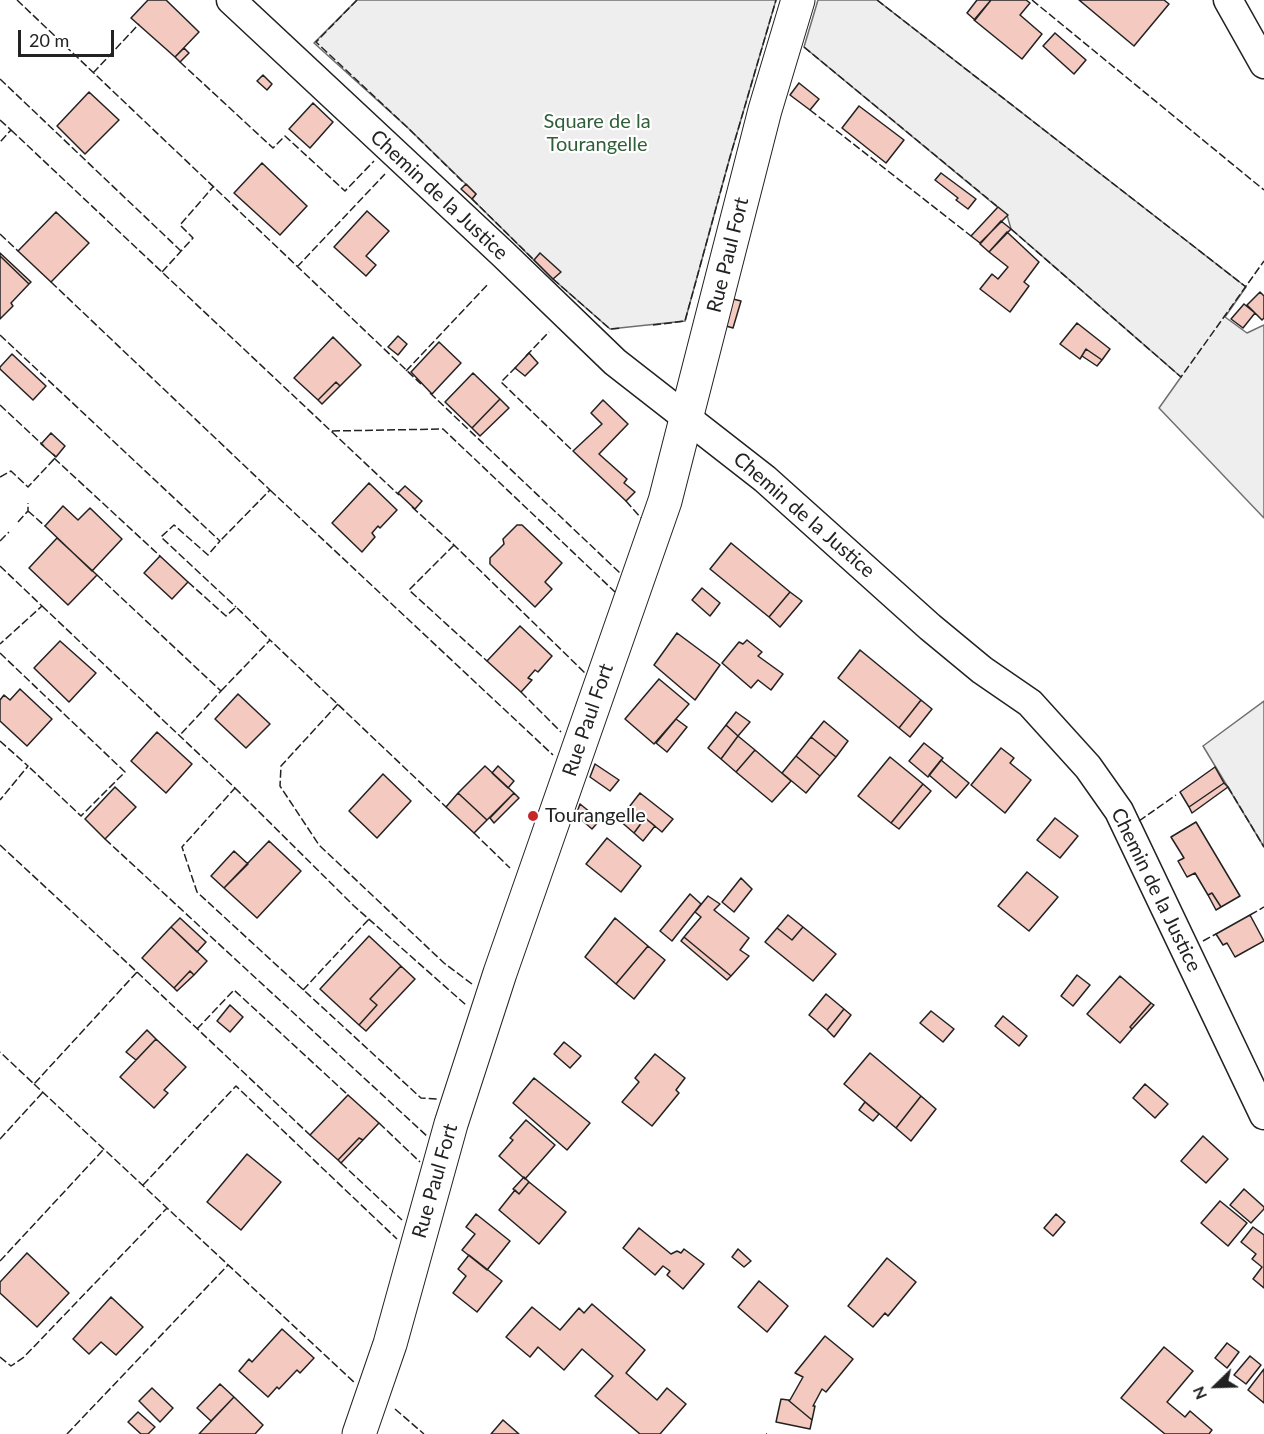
<!DOCTYPE html>
<style>
body{margin:0}
#map{position:relative;width:1264px;height:1434px;overflow:hidden;background:#fff;font-family:Lato,sans-serif}
canvas{display:block}
.north{position:absolute;left:1186px;top:1356px;width:60px;height:60px;-webkit-text-stroke:4px #fff;paint-order:stroke;rotate:247deg;font-size:16px;font-weight:700;line-height:24px;text-align:center;color:#222}
.north::after{content:'';display:block;margin:auto;width:21px;height:27px;background:#222;clip-path:polygon(50% 0,100% 100%,50% 72%,0 100%)}
.scale{position:absolute;left:18px;top:30px;width:96px;height:27px;box-sizing:border-box;border:3px solid #222;border-top:0;padding-left:8px;font-size:18px;line-height:21px;white-space:nowrap;color:#222;-webkit-text-stroke:4px #fff;paint-order:stroke}
</style>
<div id="map">
<canvas width="1264" height="1434"></canvas>
<div class="north">N</div>
<div class="scale">20 m</div>
</div>
<script>
const c = document.querySelector('canvas').getContext('2d');
c.lineJoin = 'round';
function paint(path, color) { c.fillStyle = color; c.fill(path, 'evenodd'); }
const poly = rows => new Path2D(rows.map(r => 'M' + r).join(''));
function trace(path, color, width, dash) { c.strokeStyle = color; c.lineWidth = width; c.lineCap = dash ? 'butt' : 'round'; c.setLineDash(dash || []); c.stroke(path); }
function drawText(font, color, halo, rows, align = 'center') {
  c.font = font + ' Lato,sans-serif'; c.lineWidth = 4.5; c.setLineDash([]); c.textBaseline = 'middle'; c.strokeStyle = halo; c.fillStyle = color; for (const [text, x, y, turn = 0] of rows) {
    c.save(); c.translate(x, y); c.rotate((+turn || 0) * Math.PI / 180); c.textAlign = isNaN(turn) ? turn : align; if (halo) c.strokeText(text, 0, 0); c.fillText(text, 0, 0); c.restore();
  }
}
const green = poly([
 [357,0,776,0,730,157,685,321,610,329,553,279,472,199,476,194,408,128,314,43,357,0],
 [818,0,877,0,1246,287,1225,317,1247,333,1264,325,1264,518,1159,408,1181,377,1011,229,1007,215,804,47,818,0],
 [1264,701,1264,847,1203,746,1264,701]
]);
paint(green, '#eee');
trace(green, '#6f6f6f', 1.5);
const building = poly([
 [148,0,166,0,199,32,175,57,131,18,148,0],
 [977,0,991,0,975,20,967,13,977,0],
 [991,0,1026,0,1030,3,1020,15,1042,34,1022,59,974,20,991,0],
 [1079,0,1164,0,1169,4,1134,46,1079,0],
 [1055,33,1086,60,1074,74,1043,46,1055,33],
 [184,48,189,53,180,62,175,57,184,48],
 [263,75,272,84,267,90,257,81,263,75],
 [799,83,819,99,810,110,790,95,799,83],
 [89,92,119,120,85,154,57,126,89,92],
 [313,103,333,122,310,148,289,129,313,103],
 [859,106,904,140,886,163,842,128,859,106],
 [262,163,307,206,280,235,234,193,262,163],
 [941,173,976,199,968,209,956,200,958,198,935,180,941,173],
 [466,184,476,194,472,199,461,189,466,184],
 [998,207,1008,215,980,243,971,236,998,207],
 [367,211,389,231,366,256,376,265,366,276,334,247,367,211],
 [56,212,89,243,51,282,18,251,56,212],
 [1001,221,1011,229,989,252,980,244,1001,221],
 [1007,232,1039,262,1024,282,1029,286,1010,312,980,289,992,274,998,279,1008,267,989,252,1007,232],
 [0,253,31,282,29,284,0,256,0,253],
 [540,253,561,272,553,279,534,260,540,253],
 [0,256,29,284,11,303,13,306,0,319,0,256],
 [1260,292,1264,296,1264,318,1262,320,1247,305,1260,292],
 [733,299,741,301,733,328,726,326,733,299],
 [1244,304,1255,313,1243,328,1231,319,1244,304],
 [1077,323,1110,349,1102,360,1086,349,1080,359,1060,344,1077,323],
 [398,336,407,344,398,355,388,347,398,336],
 [333,337,361,365,340,386,336,382,318,400,294,378,333,337],
 [439,342,461,363,432,394,411,372,439,342],
 [1086,349,1102,360,1097,366,1082,356,1086,349],
 [529,353,538,363,525,376,515,368,529,353],
 [12,354,46,386,33,400,0,369,0,367,12,354],
 [473,373,500,399,472,428,445,402,473,373],
 [336,382,340,386,322,404,318,400,336,382],
 [500,399,509,408,480,436,472,428,500,399],
 [603,400,628,424,599,454,627,479,624,483,635,492,626,501,573,451,602,424,591,413,603,400],
 [51,433,65,446,56,457,41,444,51,433],
 [369,483,397,510,380,528,378,526,372,533,375,537,362,552,332,523,369,483],
 [405,486,422,501,415,509,398,493,405,486],
 [63,506,78,520,90,508,122,539,92,571,45,526,63,506],
 [517,525,522,525,562,563,545,582,552,589,535,607,490,564,490,558,504,544,503,539,517,525],
 [57,538,97,575,68,605,29,568,57,538],
 [731,543,790,592,769,617,710,569,731,543],
 [160,556,188,582,172,599,144,573,160,556],
 [702,588,720,603,710,616,692,600,702,588],
 [790,592,802,601,780,627,769,617,790,592],
 [520,626,552,656,538,672,535,670,528,678,532,680,521,692,487,661,520,626],
 [677,633,720,665,695,700,654,665,677,633],
 [747,640,762,652,758,656,783,674,771,690,758,680,751,688,722,663,739,642,743,644,747,640],
 [60,641,96,673,69,702,34,668,60,641],
 [860,650,921,700,899,728,838,678,860,650],
 [659,679,689,704,654,744,625,719,659,679],
 [20,689,52,719,27,746,0,721,0,700,4,695,10,700,20,689],
 [238,694,270,724,246,748,215,719,238,694],
 [921,700,932,709,910,737,899,728,921,700],
 [736,712,750,722,738,736,726,725,736,712],
 [676,719,687,727,667,752,656,743,676,719],
 [824,721,848,741,836,757,811,737,824,721],
 [726,725,738,736,721,759,708,748,726,725],
 [157,732,192,764,166,793,131,761,157,732],
 [738,736,755,750,736,772,721,759,738,736],
 [811,737,836,757,820,776,796,756,811,737],
 [924,743,943,758,928,777,909,761,924,743],
 [1001,748,1014,758,1010,763,1031,780,1005,813,971,785,1001,748],
 [755,750,791,781,772,802,736,772,755,750],
 [796,756,820,776,806,793,782,773,796,756],
 [890,757,923,784,891,823,858,796,890,757],
 [941,760,969,783,956,798,929,775,941,760],
 [595,764,619,780,610,791,590,777,595,764],
 [485,766,514,793,487,820,458,793,485,766],
 [498,766,514,781,508,788,492,773,498,766],
 [1215,767,1224,783,1189,807,1180,792,1215,767],
 [383,774,411,801,377,838,349,811,383,774],
 [1224,783,1228,787,1192,813,1189,807,1224,783],
 [923,784,931,791,899,829,891,823,923,784],
 [115,787,136,807,105,839,85,819,115,787],
 [458,793,487,820,474,833,446,807,458,793],
 [514,793,519,798,494,823,490,818,514,793],
 [640,793,673,819,662,832,645,818,634,833,619,820,640,793],
 [580,804,600,820,592,829,576,815,580,804],
 [645,818,655,826,643,841,634,833,645,818],
 [1055,818,1078,836,1060,858,1037,840,1055,818],
 [1196,822,1240,896,1221,907,1212,893,1208,895,1195,873,1187,877,1178,861,1184,858,1171,837,1196,822],
 [607,838,641,866,621,892,586,864,607,838],
 [269,841,301,871,257,918,224,888,269,841],
 [234,851,248,864,224,888,211,876,234,851],
 [1027,872,1058,897,1029,931,998,906,1027,872],
 [741,878,752,889,734,912,722,902,741,878],
 [1212,893,1221,907,1216,910,1208,895,1212,893],
 [690,894,701,904,672,941,660,931,690,894],
 [708,896,720,904,714,910,749,938,740,950,749,956,731,976,684,937,701,917,695,912,708,896],
 [788,915,803,927,792,940,777,928,788,915],
 [1250,915,1264,941,1235,957,1227,943,1223,945,1216,934,1250,915],
 [180,918,206,942,197,952,171,927,180,918],
 [615,918,648,946,616,984,585,957,615,918],
 [171,927,207,961,194,975,190,971,174,988,142,958,171,927],
 [803,927,836,954,813,981,765,942,777,928,792,940,803,927],
 [369,936,401,966,370,999,377,1005,359,1025,320,989,369,936],
 [684,937,731,976,727,980,681,941,684,937],
 [648,946,665,960,634,999,616,984,648,946],
 [401,966,415,979,366,1031,359,1025,377,1005,370,999,401,966],
 [190,971,194,975,177,991,174,988,190,971],
 [1077,975,1090,985,1073,1006,1061,996,1077,975],
 [1120,976,1151,1003,1130,1027,1132,1029,1120,1043,1087,1014,1120,976],
 [826,994,844,1009,827,1030,809,1015,826,994],
 [1151,1003,1154,1005,1132,1029,1130,1027,1151,1003],
 [230,1005,243,1017,230,1032,217,1021,230,1005],
 [844,1009,851,1015,834,1037,827,1030,844,1009],
 [931,1011,954,1029,943,1042,920,1023,931,1011],
 [1003,1016,1027,1036,1019,1046,995,1026,1003,1016],
 [147,1030,156,1039,136,1060,126,1052,147,1030],
 [156,1039,186,1067,164,1090,168,1093,154,1108,120,1077,156,1039],
 [564,1042,581,1056,570,1068,554,1054,564,1042],
 [870,1053,921,1096,896,1128,844,1084,870,1053],
 [655,1054,685,1078,676,1090,679,1093,652,1126,622,1102,639,1082,635,1078,655,1054],
 [534,1078,590,1123,567,1150,513,1103,534,1078],
 [1145,1084,1168,1104,1155,1118,1133,1098,1145,1084],
 [348,1095,379,1123,363,1140,359,1138,338,1160,310,1135,348,1095],
 [921,1096,936,1109,911,1141,896,1128,921,1096],
 [865,1102,879,1114,873,1121,859,1110,865,1102],
 [526,1120,555,1145,525,1179,499,1156,513,1140,510,1138,526,1120],
 [1203,1136,1228,1159,1206,1183,1181,1161,1203,1136],
 [359,1138,363,1140,341,1163,338,1160,359,1138],
 [247,1154,281,1182,241,1230,207,1202,247,1154],
 [524,1177,529,1182,519,1194,513,1189,524,1177],
 [529,1182,566,1212,539,1244,499,1210,515,1190,519,1194,529,1182],
 [1244,1189,1264,1207,1264,1209,1251,1223,1230,1205,1244,1189],
 [1220,1201,1247,1223,1228,1246,1201,1223,1220,1201],
 [476,1214,510,1241,487,1270,462,1250,475,1234,466,1227,476,1214],
 [1056,1214,1065,1222,1053,1236,1044,1228,1056,1214],
 [1253,1227,1264,1235,1264,1288,1253,1279,1262,1267,1252,1259,1256,1254,1241,1242,1253,1227],
 [639,1228,671,1254,677,1251,681,1253,684,1249,704,1264,683,1289,667,1275,670,1271,663,1266,655,1275,623,1248,639,1228],
 [738,1249,751,1261,744,1267,732,1257,738,1249],
 [27,1253,69,1293,37,1327,0,1293,0,1282,27,1253],
 [469,1255,502,1281,477,1312,453,1293,466,1276,458,1269,469,1255],
 [887,1258,916,1282,888,1316,885,1313,873,1327,848,1306,887,1258],
 [759,1281,788,1306,767,1332,738,1307,759,1281],
 [111,1297,143,1327,116,1355,101,1342,89,1354,73,1339,111,1297],
 [592,1304,645,1350,626,1373,657,1400,667,1388,686,1404,660,1434,640,1434,595,1396,613,1376,582,1349,564,1370,538,1347,530,1357,506,1337,532,1307,560,1330,579,1308,584,1313,592,1304],
 [282,1329,314,1358,300,1373,297,1370,279,1389,277,1387,268,1397,239,1371,249,1359,252,1362,282,1329],
 [825,1336,853,1359,826,1392,822,1389,813,1406,815,1406,812,1420,788,1400,790,1400,803,1377,795,1373,825,1336],
 [1227,1343,1239,1352,1227,1368,1215,1358,1227,1343],
 [1164,1347,1193,1371,1167,1402,1185,1417,1190,1411,1212,1430,1209,1434,1165,1434,1121,1398,1164,1347],
 [1250,1356,1261,1365,1246,1384,1234,1375,1250,1356],
 [1264,1369,1264,1403,1248,1390,1264,1369],
 [220,1384,234,1397,211,1421,197,1408,220,1384],
 [152,1388,173,1408,160,1422,139,1401,152,1388],
 [234,1397,263,1425,255,1434,199,1434,234,1397],
 [781,1399,788,1400,812,1420,810,1429,776,1422,781,1399],
 [138,1412,155,1427,148,1434,141,1434,128,1422,138,1412],
 [503,1420,519,1434,491,1434,503,1420]
]);
paint(building, '#f3c9c0');
trace(building, '#222', 1.5);
const street = poly([
 [231,0,503,254,615,362,765,479,930,627,982,670,1030,703,1088,767,1119,811,1264,1115],
 [1228,0,1264,64]
]);
const secondary = poly([
 [359,1434,390,1344,451,1124,500,973,665,501,765,110,798,0]
]);
trace(street, '#222', 31);
trace(secondary, '#222', 35);
trace(street, '#fff', 28);
trace(secondary, '#fff', 33);
trace(poly([
 [17,0,421,384],
 [357,0,316,42,408,128,463,182],
 [877,0,1246,287],
 [1032,0,1264,190],
 [804,47,998,207],
 [180,62,273,148,285,136,345,191,374,161],
 [93,73,139,24],
 [0,79,181,251],
 [810,110,971,236],
 [0,120,11,130,0,142],
 [11,130,399,495],
 [472,199,534,260],
 [1011,229,1181,377,1264,261],
 [0,234,18,251],
 [297,267,385,174],
 [162,272,193,238,180,225,213,187],
 [553,279,610,329,622,328],
 [51,282,270,490,220,541],
 [653,325,685,321,730,157,776,0],
 [0,335,220,541,208,555,174,525,161,537,236,607],
 [526,356,549,332],
 [516,367,501,382,573,451],
 [406,371,489,283],
 [430,393,621,574],
 [0,405,44,446],
 [332,431,443,429,615,592],
 [54,458,160,556],
 [0,477,11,471,28,487,56,457,53,454],
 [270,490,553,755],
 [626,501,641,518],
 [412,507,454,545,585,673],
 [28,511,45,526],
 [18,522,28,511,28,503],
 [0,541,9,532],
 [454,545,409,590,487,661],
 [0,566,42,606,0,644],
 [97,575,221,691,180,735],
 [188,582,226,616,236,607,270,640],
 [42,606,235,788,182,847,197,892,421,1098,438,1099],
 [0,653,125,772,81,816,28,766],
 [221,691,270,640,446,807],
 [521,692,561,732],
 [338,704,281,766,280,786,319,845,444,963,472,984],
 [0,741,28,766,0,800],
 [1228,787,1264,847],
 [235,788,354,906,466,1005],
 [1139,821,1176,795],
 [474,833,510,868],
 [105,839,428,1137],
 [0,845,137,972,34,1084,0,1052],
 [1250,915,1264,907],
 [1203,941,1216,934],
 [137,972,310,1135],
 [303,990,369,919],
 [197,1029,234,990,348,1095],
 [34,1084,356,1384],
 [379,1123,420,1162],
 [0,1139,43,1092],
 [341,1163,402,1220],
 [143,1185,236,1086,397,1239],
 [0,1261,104,1149],
 [0,1357,11,1366,24,1357,167,1208],
 [395,1409,424,1434],
 [67,1434,228,1265],
 [766,1434,767,1434]
]), '#222', 1.5, [8, 3]);
for (const [x, y, r, color] of [
 [533,816,6,"#c62828"]
]) { const dot = new Path2D(); dot.arc(x, y, r, 0, 2 * Math.PI); c.fillStyle = color; c.fill(dot); trace(dot, '#fff', 2); }
drawText('20px', '#2f5e38', '#fff', [
 ["Square de la",597,122],
 ["Tourangelle",597,145]
]);
drawText('20px', '#222', '#fff', [
 ["Chemin de la Justice",439,195,43],
 ["Rue Paul Fort",728,255,-76],
 ["Chemin de la Justice",804,515,41],
 ["Rue Paul Fort",588,720,-71],
 ["Chemin de la Justice",1156,890,64],
 ["Rue Paul Fort",435,1181,-74]
]);
drawText('20px', '#222', '#fff', [
 ["Tourangelle",545,816]
], 'left');
</script>
